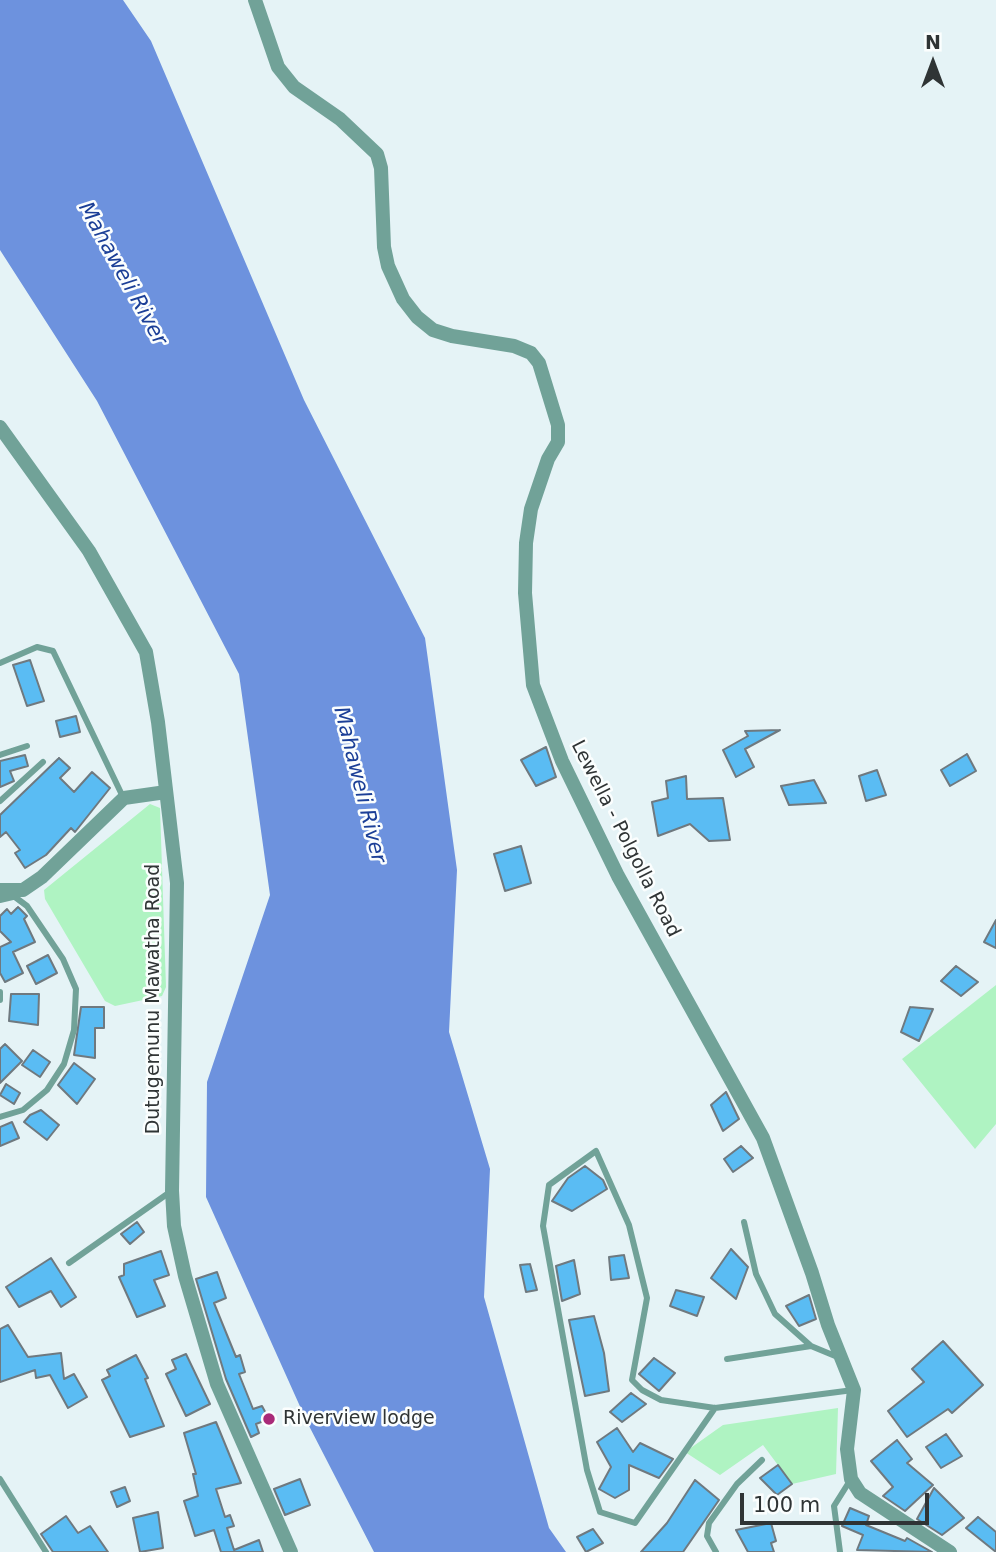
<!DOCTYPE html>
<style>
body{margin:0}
#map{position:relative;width:996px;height:1552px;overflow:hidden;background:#e5f3f6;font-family:"DejaVu Sans",sans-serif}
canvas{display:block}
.north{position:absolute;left:898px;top:28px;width:70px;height:70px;-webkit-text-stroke:5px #fbfefe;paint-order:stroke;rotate:0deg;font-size:19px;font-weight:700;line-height:28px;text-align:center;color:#2f3435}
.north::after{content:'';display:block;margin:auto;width:24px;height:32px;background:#2f3435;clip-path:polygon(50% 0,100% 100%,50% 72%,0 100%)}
.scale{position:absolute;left:740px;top:1493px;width:189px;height:32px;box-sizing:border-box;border:4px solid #2f3435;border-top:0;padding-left:9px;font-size:21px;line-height:24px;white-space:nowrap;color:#2f3435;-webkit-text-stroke:5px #fbfefe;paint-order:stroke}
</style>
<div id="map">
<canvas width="996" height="1552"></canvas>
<div class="north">N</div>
<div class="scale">100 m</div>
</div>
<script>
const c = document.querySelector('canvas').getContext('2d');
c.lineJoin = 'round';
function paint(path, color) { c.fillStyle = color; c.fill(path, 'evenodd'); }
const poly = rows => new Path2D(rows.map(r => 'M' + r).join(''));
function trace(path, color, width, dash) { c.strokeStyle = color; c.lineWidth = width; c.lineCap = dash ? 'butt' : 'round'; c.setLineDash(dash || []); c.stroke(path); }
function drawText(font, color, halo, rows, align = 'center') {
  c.font = font + ' "DejaVu Sans",sans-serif'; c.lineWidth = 5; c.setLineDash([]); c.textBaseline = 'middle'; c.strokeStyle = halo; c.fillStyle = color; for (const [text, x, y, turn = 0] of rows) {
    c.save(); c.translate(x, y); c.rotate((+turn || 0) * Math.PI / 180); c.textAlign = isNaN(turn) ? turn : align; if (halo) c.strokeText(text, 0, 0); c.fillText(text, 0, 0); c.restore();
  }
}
paint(poly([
 [150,804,160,808,166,987,162,996,115,1006,105,1001,45,899,44,890],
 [996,985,996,1124,975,1149,902,1059],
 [838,1408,836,1474,792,1484,763,1445,720,1475,685,1452,723,1425]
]), '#aff3c2');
paint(poly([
 [0,0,123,0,151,41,304,400,425,638,457,870,449,1032,490,1169,484,1297,549,1528,566,1552,374,1552,307,1422,206,1197,207,1082,270,895,239,674,97,401,0,250]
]), '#6d92de');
const building = poly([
 [30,660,44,701,27,706,13,665,30,660],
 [76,716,80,732,60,737,56,721,76,716],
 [780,730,745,749,754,767,736,777,723,750,748,736,745,731,780,730],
 [546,747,556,777,536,786,521,760,546,747],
 [967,754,976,771,950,786,941,770,967,754],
 [25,755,28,766,10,771,14,781,0,787,0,761,25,755],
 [59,758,70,768,60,778,74,792,92,772,110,788,75,832,71,828,46,855,25,868,15,853,20,850,6,832,0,837,0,815,59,758],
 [877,770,886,795,866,801,859,776,877,770],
 [686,776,687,799,723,798,730,840,709,841,690,824,658,836,652,802,668,798,666,781,686,776],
 [814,780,826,803,789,805,781,786,814,780],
 [521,846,531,883,505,891,494,854,521,846],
 [18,907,27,916,24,919,35,942,13,952,23,973,5,982,0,973,0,947,11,942,0,931,0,916,7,909,11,914,18,907],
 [996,920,996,948,984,942,996,920],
 [48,955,57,973,36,984,27,966,48,955],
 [956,966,978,982,961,996,941,981,956,966],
 [11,994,39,994,38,1025,9,1021,11,994],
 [81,1007,104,1007,104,1028,95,1028,95,1058,74,1055,81,1007],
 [910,1007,933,1009,919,1041,901,1032,910,1007],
 [5,1044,22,1061,0,1083,0,1049,5,1044],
 [33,1050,50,1062,40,1077,22,1065,33,1050],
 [74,1063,95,1079,77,1104,58,1085,74,1063],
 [6,1084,20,1093,14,1104,0,1095,6,1084],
 [726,1092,739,1119,723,1131,711,1105,726,1092],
 [41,1110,59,1125,47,1140,24,1122,30,1115,41,1110],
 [12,1122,19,1138,0,1146,0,1127,12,1122],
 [741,1146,753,1158,733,1172,724,1159,741,1146],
 [585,1166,603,1180,607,1189,572,1211,552,1201,568,1178,585,1166],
 [137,1222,144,1232,130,1244,121,1234,137,1222],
 [731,1249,748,1267,736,1299,711,1278,731,1249],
 [161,1251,169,1275,154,1280,165,1306,137,1317,119,1277,124,1275,124,1264,161,1251],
 [624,1255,629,1278,611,1280,609,1257,624,1255],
 [51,1258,76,1297,61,1307,51,1291,19,1307,6,1287,51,1258],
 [574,1260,580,1294,562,1301,556,1266,574,1260],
 [530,1264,537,1290,526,1292,520,1265,530,1264],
 [217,1272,226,1298,214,1303,236,1357,240,1355,245,1372,239,1374,253,1409,262,1406,269,1419,256,1424,259,1433,251,1437,226,1379,196,1279,217,1272],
 [676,1290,704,1297,697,1316,670,1306,676,1290],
 [809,1295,816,1319,799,1326,786,1306,809,1295],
 [594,1316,604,1353,609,1391,585,1396,569,1320,594,1316],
 [8,1325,28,1357,61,1353,64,1379,74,1374,87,1397,68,1408,50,1375,36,1378,35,1370,0,1382,0,1329,8,1325],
 [943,1341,983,1385,952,1413,948,1409,907,1437,888,1411,924,1382,912,1369,943,1341],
 [186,1354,210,1404,186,1416,166,1374,176,1369,172,1360,186,1354],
 [136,1355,148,1378,145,1379,164,1426,130,1437,102,1380,110,1376,107,1370,136,1355],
 [654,1358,675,1373,659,1391,639,1374,654,1358],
 [631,1393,646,1404,622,1422,610,1412,631,1393],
 [216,1422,241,1483,216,1489,225,1517,230,1515,234,1526,227,1528,234,1550,259,1540,263,1552,221,1552,214,1530,195,1536,184,1501,198,1496,193,1474,196,1474,184,1433,216,1422],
 [617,1428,633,1452,640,1443,673,1459,659,1478,629,1465,629,1490,615,1498,599,1489,611,1467,597,1442,617,1428],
 [946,1434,962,1456,941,1468,926,1447,946,1434],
 [897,1440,912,1459,907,1463,933,1485,905,1511,883,1496,893,1487,871,1461,897,1440],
 [778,1465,792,1484,777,1495,760,1478,778,1465],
 [300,1479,310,1505,285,1515,274,1489,300,1479],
 [695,1480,719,1500,683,1552,641,1552,667,1523,695,1480],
 [125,1487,130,1501,117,1507,111,1492,125,1487],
 [934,1488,964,1518,942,1535,917,1519,934,1488],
 [850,1508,869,1516,866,1525,905,1541,907,1538,932,1552,857,1550,863,1535,842,1526,850,1508],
 [158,1512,163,1548,140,1552,133,1518,158,1512],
 [66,1516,78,1533,90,1526,108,1552,53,1552,41,1534,66,1516],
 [978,1517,996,1532,996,1552,966,1528,978,1517],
 [771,1523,776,1541,771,1543,774,1552,748,1552,736,1530,771,1523],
 [593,1529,603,1543,586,1552,577,1537,593,1529]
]);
paint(building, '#5abcf3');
trace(building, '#6f797f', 2);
trace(poly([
 [0,663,37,647,53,651,123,797],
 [0,755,27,746],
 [0,801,43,762],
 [0,900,17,896],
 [0,992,0,1000],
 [0,1117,23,1110,47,1090,64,1064,74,1030,76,989,63,959,27,906,15,897],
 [744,1222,756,1274,775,1314,811,1346,840,1358],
 [69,1263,170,1192],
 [727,1359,811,1346],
 [715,1408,635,1523,600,1512,587,1470,543,1226,549,1185,596,1151,629,1225,647,1298,632,1380,642,1390,661,1400,715,1408,853,1390],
 [0,1479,46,1552],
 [716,1552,707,1536,709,1523,737,1484,762,1460],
 [840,1552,834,1506,851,1479]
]), '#71a298', 6);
trace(poly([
 [255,0,278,67,294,87,340,119,377,154,381,168,384,247,388,266,403,299,417,317,433,330,452,336,514,346,531,353,539,363,558,425,558,442,548,459,531,509,526,543,525,593,533,685,562,761,618,876,763,1138,812,1273,828,1325,854,1390,847,1449,851,1479,860,1493,950,1552],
 [0,427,89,551,146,652,158,722,177,883,172,1191,174,1226,185,1276,217,1384,291,1552],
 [0,890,23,890,42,877,124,798,166,792]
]), '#71a298', 14);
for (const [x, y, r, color] of [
 [269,1419,7,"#a92a79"]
]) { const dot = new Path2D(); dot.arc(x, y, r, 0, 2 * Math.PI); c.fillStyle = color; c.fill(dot); trace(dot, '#fbfefe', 2.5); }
drawText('19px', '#2f3435', '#fbfefe', [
 ["Lewella - Polgolla Road",625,839,63],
 ["Dutugemunu Mawatha Road",154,999,-90]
]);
drawText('19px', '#2f3435', '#fbfefe', [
 ["Riverview lodge",283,1419]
], 'left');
drawText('italic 21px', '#1b3f97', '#fbfefe', [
 ["Mahaweli River",122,274,61],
 ["Mahaweli River",359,785,76]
]);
</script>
